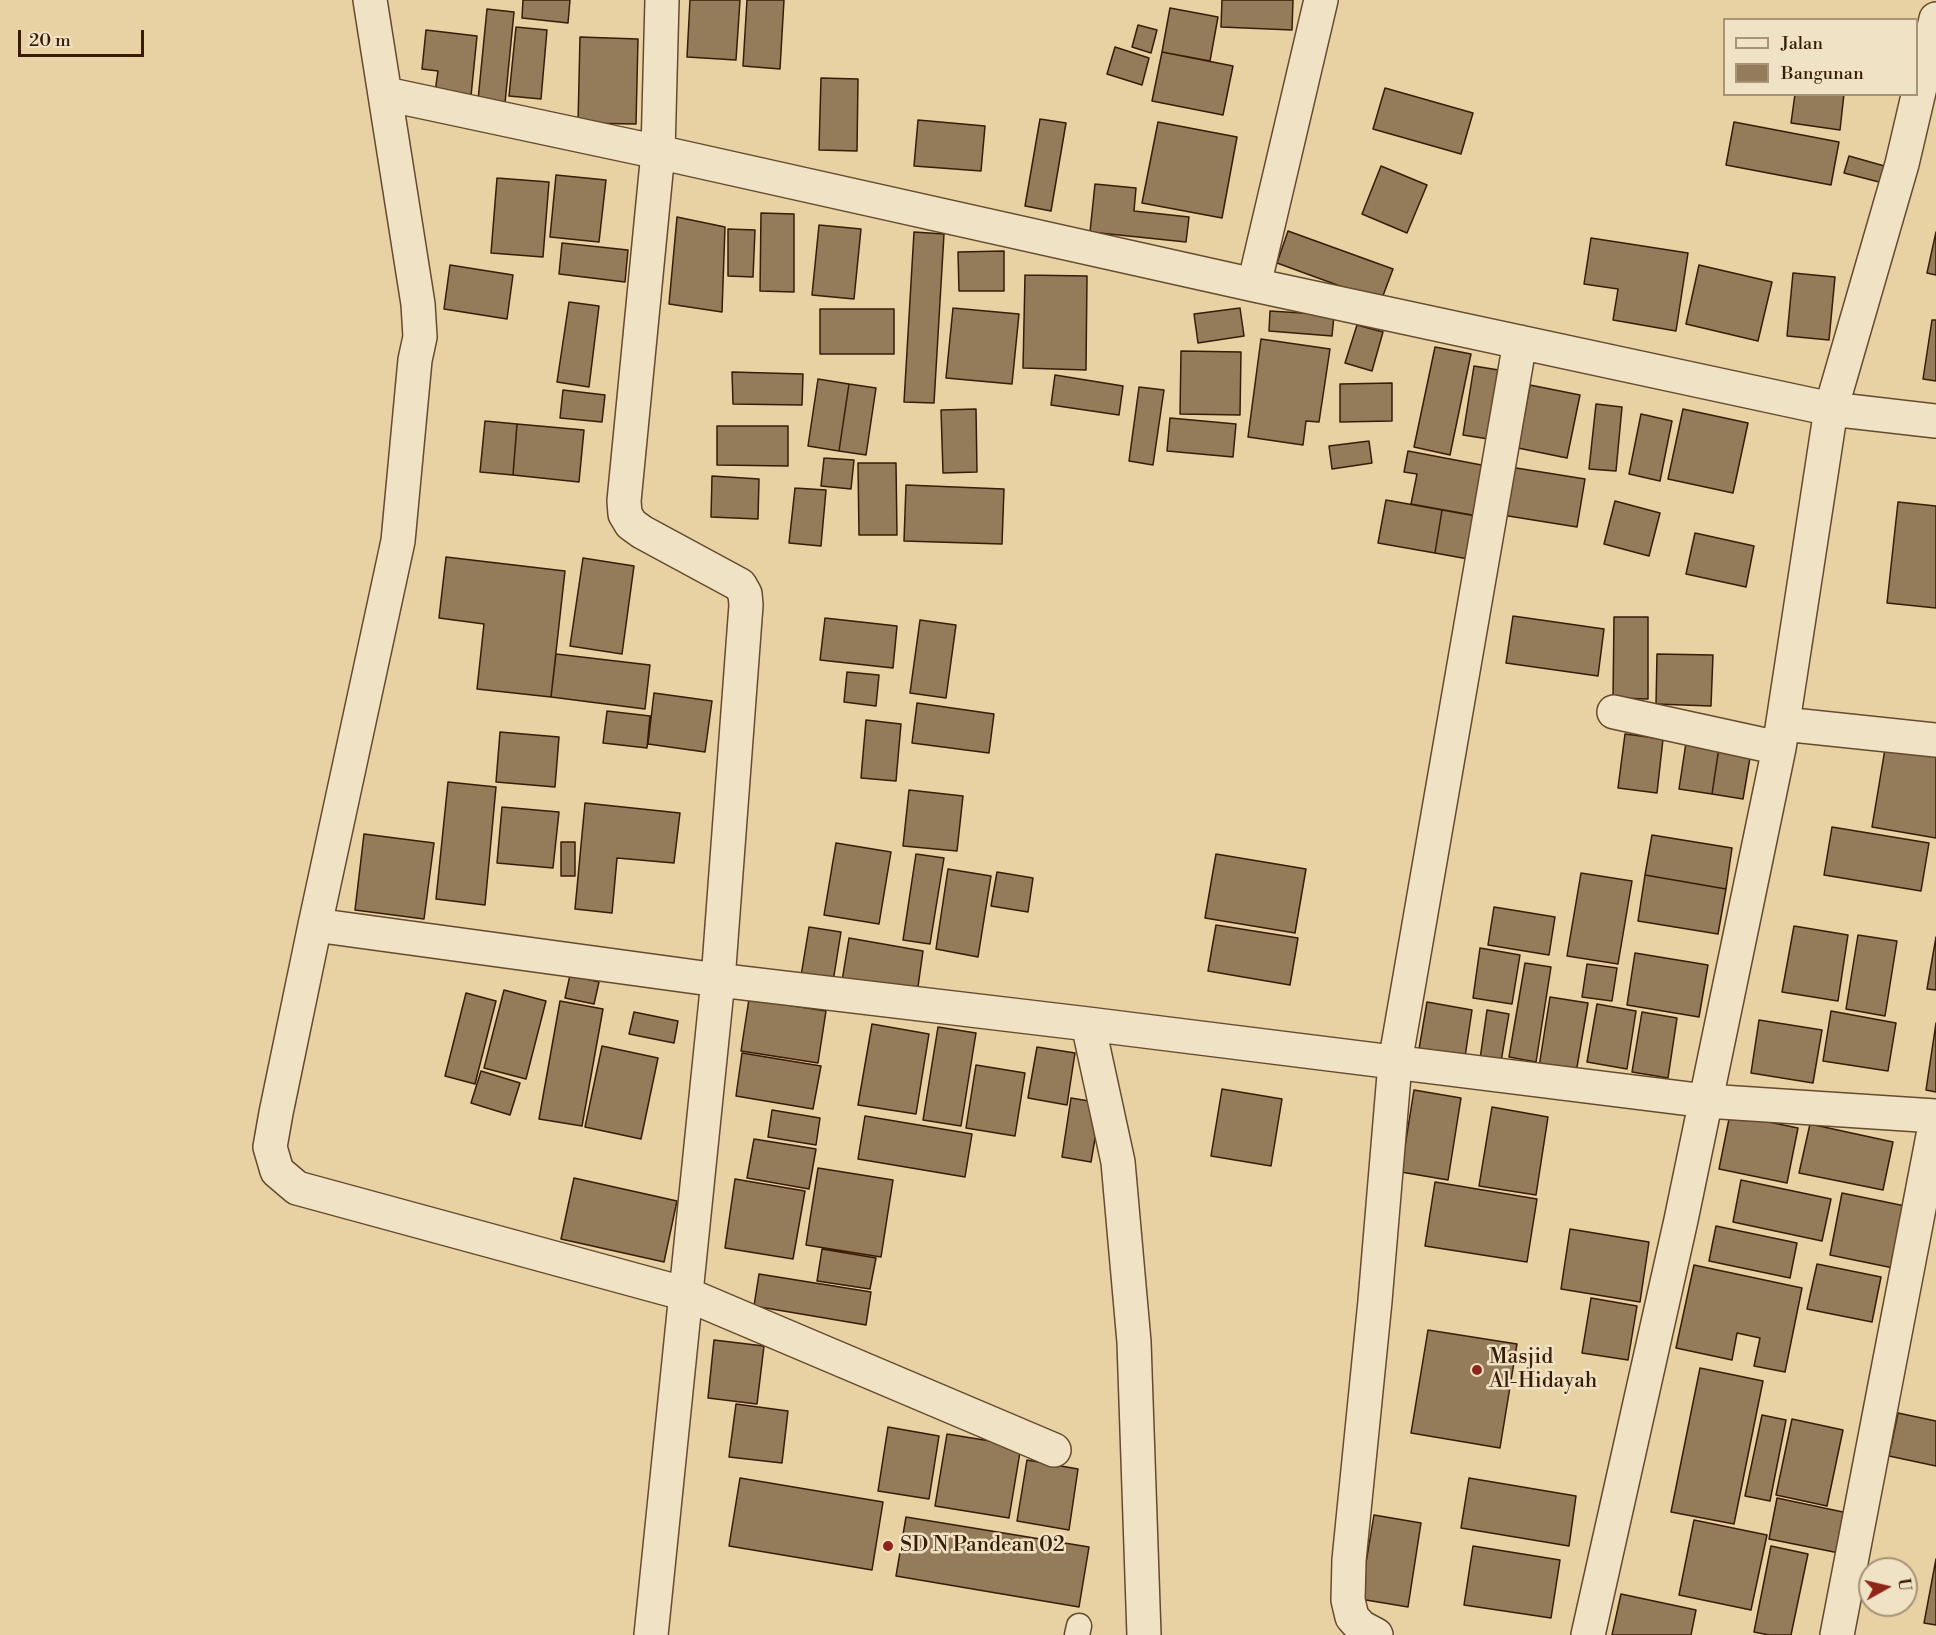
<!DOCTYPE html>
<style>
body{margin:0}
#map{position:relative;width:1936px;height:1635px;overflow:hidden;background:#e8d2a4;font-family:"Libre Bodoni",serif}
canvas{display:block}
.legend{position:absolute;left:1723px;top:18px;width:195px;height:78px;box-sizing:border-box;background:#f0e2c4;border:2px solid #a69378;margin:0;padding:8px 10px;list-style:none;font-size:18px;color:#381c07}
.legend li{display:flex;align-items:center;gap:12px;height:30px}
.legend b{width:30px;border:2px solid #a69378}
.north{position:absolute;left:1858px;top:1557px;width:60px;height:60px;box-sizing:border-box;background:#f0e2c4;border:2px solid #a69378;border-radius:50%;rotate:82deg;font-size:16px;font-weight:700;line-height:24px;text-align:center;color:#381c07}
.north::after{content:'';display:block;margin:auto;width:21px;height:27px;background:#8f2418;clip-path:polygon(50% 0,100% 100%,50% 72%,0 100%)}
.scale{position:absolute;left:18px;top:30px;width:126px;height:27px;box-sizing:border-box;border:3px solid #381c07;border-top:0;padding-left:8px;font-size:18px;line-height:21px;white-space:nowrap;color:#381c07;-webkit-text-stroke:4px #f0e2c4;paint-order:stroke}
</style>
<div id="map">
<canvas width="1936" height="1635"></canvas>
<ul class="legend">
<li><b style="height:8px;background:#f0e2c4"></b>Jalan</li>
<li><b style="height:16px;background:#947b59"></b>Bangunan</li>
</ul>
<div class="north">U</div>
<div class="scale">20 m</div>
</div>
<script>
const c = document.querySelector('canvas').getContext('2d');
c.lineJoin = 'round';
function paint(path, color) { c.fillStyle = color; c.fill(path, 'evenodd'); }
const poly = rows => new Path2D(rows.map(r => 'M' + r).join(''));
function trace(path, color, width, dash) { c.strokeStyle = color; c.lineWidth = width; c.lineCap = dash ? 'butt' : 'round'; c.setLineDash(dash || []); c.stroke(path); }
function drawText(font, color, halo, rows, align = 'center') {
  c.font = font + ' "Libre Bodoni",serif'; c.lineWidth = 5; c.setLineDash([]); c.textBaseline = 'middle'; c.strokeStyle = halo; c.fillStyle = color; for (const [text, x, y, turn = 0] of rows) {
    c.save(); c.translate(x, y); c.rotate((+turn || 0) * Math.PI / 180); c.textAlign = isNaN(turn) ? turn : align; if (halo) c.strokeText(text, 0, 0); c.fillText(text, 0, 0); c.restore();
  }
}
const building = poly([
 [523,0,570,0,568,23,522,18,523,0],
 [690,0,740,0,736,60,687,57,690,0],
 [747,0,784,0,780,69,743,66,747,0],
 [1222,0,1293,0,1292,30,1221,27,1222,0],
 [1170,8,1218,17,1210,61,1162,52,1170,8],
 [487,9,514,12,505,103,478,100,487,9],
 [1138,25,1157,30,1151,53,1132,47,1138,25],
 [516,27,547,30,541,99,509,96,516,27],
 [426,30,477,36,471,96,435,92,438,71,422,69,426,30],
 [580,37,638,39,636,124,578,123,580,37],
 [1115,47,1149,58,1142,85,1107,74,1115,47],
 [1162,52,1233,66,1223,115,1152,101,1162,52],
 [821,78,858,79,857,151,819,150,821,78],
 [1385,88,1473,113,1461,154,1373,129,1385,88],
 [1795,94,1844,94,1840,130,1791,123,1795,94],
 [1040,119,1066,123,1051,211,1025,206,1040,119],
 [918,120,985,126,981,171,914,166,918,120],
 [1158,122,1237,137,1222,218,1142,203,1158,122],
 [1734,122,1839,142,1831,185,1726,165,1734,122],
 [1849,156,1888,167,1883,183,1844,173,1849,156],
 [1381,166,1427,185,1407,233,1362,214,1381,166],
 [556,175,606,180,599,242,550,237,556,175],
 [497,178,549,182,543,257,491,253,497,178],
 [1095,184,1136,188,1134,211,1189,217,1186,242,1090,232,1095,184],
 [761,213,794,214,794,292,760,291,761,213],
 [677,217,725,227,722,312,669,304,677,217],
 [819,225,861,229,854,299,812,295,819,225],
 [728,229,755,230,753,277,728,276,728,229],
 [1288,231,1393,269,1381,301,1277,263,1288,231],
 [914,232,944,234,934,403,904,402,914,232],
 [1936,232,1936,275,1927,273,1936,232],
 [1591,238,1688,253,1676,331,1613,320,1618,289,1584,284,1591,238],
 [562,243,628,250,625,282,559,274,562,243],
 [1004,251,1004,291,959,291,958,252,1004,251],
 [450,265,513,275,507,319,444,309,450,265],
 [1699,265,1772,282,1758,341,1686,324,1699,265],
 [1793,273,1835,277,1829,340,1787,336,1793,273],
 [1025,275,1087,276,1086,370,1023,368,1025,275],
 [569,302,599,306,589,387,557,382,569,302],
 [953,308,1019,314,1012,384,946,378,953,308],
 [1240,308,1244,336,1198,343,1194,314,1240,308],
 [820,309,894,309,894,354,820,354,820,309],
 [1270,311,1334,315,1332,336,1269,331,1270,311],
 [1932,320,1936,320,1936,381,1923,379,1932,320],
 [1357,325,1383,332,1372,371,1345,363,1357,325],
 [1261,339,1330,349,1319,422,1306,421,1303,445,1248,437,1261,339],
 [1435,347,1471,354,1450,455,1414,447,1435,347],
 [1181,351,1241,352,1240,415,1180,414,1181,351],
 [1474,366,1511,372,1501,441,1463,435,1474,366],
 [732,372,803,374,802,405,733,404,732,372],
 [1055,375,1123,386,1119,415,1051,405,1055,375],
 [818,379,849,384,839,451,808,446,818,379],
 [1392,383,1392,421,1340,422,1340,384,1392,383],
 [849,384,876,388,866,455,839,451,849,384],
 [1530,385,1580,395,1567,458,1518,448,1530,385],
 [1139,387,1164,390,1153,465,1129,461,1139,387],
 [563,390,605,395,602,422,560,418,563,390],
 [1596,404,1622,407,1616,471,1589,469,1596,404],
 [976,409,977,472,943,473,941,410,976,409],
 [1683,409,1748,423,1733,493,1668,479,1683,409],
 [1641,414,1672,421,1660,481,1629,474,1641,414],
 [1170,418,1236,424,1233,457,1167,451,1170,418],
 [485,421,517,424,513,475,480,472,485,421],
 [517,424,584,430,579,482,513,475,517,424],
 [717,426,788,426,788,466,717,465,717,426],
 [1369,441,1372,463,1332,469,1329,446,1369,441],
 [1408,451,1492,467,1483,517,1411,504,1417,474,1404,472,1408,451],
 [824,458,854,460,851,489,821,486,824,458],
 [858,463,896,463,897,535,859,535,858,463],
 [1510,467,1585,479,1577,527,1502,515,1510,467],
 [712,476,759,479,758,519,711,517,712,476],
 [906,485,1004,489,1002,544,904,541,906,485],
 [795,488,826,490,821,546,789,543,795,488],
 [1386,500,1442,510,1435,553,1378,543,1386,500],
 [1615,501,1660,513,1649,556,1604,544,1615,501],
 [1898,502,1936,506,1936,608,1887,603,1898,502],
 [1442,510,1487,518,1479,561,1435,553,1442,510],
 [1695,533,1754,546,1746,587,1686,574,1695,533],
 [446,557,565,571,551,697,477,689,484,624,439,618,446,557],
 [583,558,634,566,622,654,570,646,583,558],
 [1513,616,1604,629,1598,676,1506,663,1513,616],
 [1614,617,1648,617,1648,699,1613,698,1614,617],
 [825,618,897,626,893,668,820,660,825,618],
 [920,620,956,625,946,698,910,693,920,620],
 [556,654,650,665,645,709,551,697,556,654],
 [1657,654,1713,655,1711,706,1656,704,1657,654],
 [847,672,879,675,876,706,844,702,847,672],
 [654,693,712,701,705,752,648,744,654,693],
 [917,703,994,714,989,753,912,743,917,703],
 [607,711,650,716,647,748,603,743,607,711],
 [866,720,901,724,896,781,861,778,866,720],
 [500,732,559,737,555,787,496,782,500,732],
 [1625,734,1663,739,1657,793,1618,788,1625,734],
 [1687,736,1720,741,1712,794,1679,789,1687,736],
 [1720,741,1752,746,1743,799,1712,794,1720,741],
 [1885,749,1936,757,1936,838,1872,827,1885,749],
 [448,782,496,787,485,905,436,899,448,782],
 [909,790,963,796,957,851,903,846,909,790],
 [585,803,680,813,674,863,617,858,612,913,575,909,585,803],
 [502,807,559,812,553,868,497,863,502,807],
 [1832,827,1929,843,1921,891,1824,875,1832,827],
 [364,834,434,843,424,919,355,910,364,834],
 [1652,835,1732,848,1726,889,1645,875,1652,835],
 [561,842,575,842,575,876,561,876,561,842],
 [836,843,891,852,879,924,824,915,836,843],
 [916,854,944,858,930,944,903,940,916,854],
 [1216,854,1306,869,1295,933,1205,918,1216,854],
 [948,869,991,876,978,957,936,949,948,869],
 [997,872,1033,878,1028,912,991,906,997,872],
 [1581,873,1632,881,1618,964,1567,956,1581,873],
 [1645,875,1726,889,1718,934,1638,921,1645,875],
 [1494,907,1555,917,1549,955,1488,945,1494,907],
 [1216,925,1298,938,1290,985,1208,971,1216,925],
 [1794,926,1848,935,1838,1001,1782,992,1794,926],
 [809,927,841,932,832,988,800,982,809,927],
 [1858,935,1897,941,1885,1016,1846,1009,1858,935],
 [1936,937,1936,990,1927,989,1936,937],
 [849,938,923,951,917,994,842,981,849,938],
 [1480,948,1520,955,1512,1004,1473,998,1480,948],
 [1635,953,1708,965,1699,1017,1627,1005,1635,953],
 [1525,963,1551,967,1536,1062,1509,1057,1525,963],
 [1587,964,1617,968,1612,1001,1582,997,1587,964],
 [570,975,599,982,594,1004,565,998,570,975],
 [504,990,546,1001,526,1079,484,1068,504,990],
 [466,993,496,1001,475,1084,445,1076,466,993],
 [1550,997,1588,1003,1576,1073,1539,1067,1550,997],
 [749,999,826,1011,818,1063,741,1051,749,999],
 [560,1001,603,1009,582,1126,539,1119,560,1001],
 [1427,1002,1472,1010,1465,1057,1419,1049,1427,1002],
 [1597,1004,1636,1011,1627,1069,1587,1062,1597,1004],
 [1487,1010,1509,1014,1501,1062,1480,1059,1487,1010],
 [1831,1011,1896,1023,1888,1071,1823,1061,1831,1011],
 [634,1012,678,1021,674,1043,629,1034,634,1012],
 [1642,1012,1677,1018,1668,1078,1632,1072,1642,1012],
 [1759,1020,1822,1030,1813,1083,1751,1073,1759,1020],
 [1936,1023,1936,1092,1926,1090,1936,1023],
 [872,1024,929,1034,916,1114,858,1105,872,1024],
 [938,1027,976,1033,961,1126,923,1120,938,1027],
 [602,1046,658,1058,641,1139,585,1127,602,1046],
 [1037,1047,1075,1053,1067,1105,1028,1098,1037,1047],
 [742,1053,821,1066,813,1109,736,1096,742,1053],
 [976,1065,1025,1073,1015,1136,966,1128,976,1065],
 [481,1071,520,1083,510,1115,471,1103,481,1071],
 [1222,1089,1282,1099,1271,1166,1211,1156,1222,1089],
 [1414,1090,1461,1098,1448,1180,1401,1172,1414,1090],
 [1071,1098,1101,1103,1091,1162,1062,1157,1071,1098],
 [1492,1107,1548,1117,1536,1195,1479,1186,1492,1107],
 [772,1110,820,1118,816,1145,768,1137,772,1110],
 [1730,1114,1798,1128,1787,1183,1719,1169,1730,1114],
 [865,1116,972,1134,965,1177,858,1159,865,1116],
 [1810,1124,1893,1142,1883,1190,1799,1173,1810,1124],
 [754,1139,816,1149,809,1189,747,1178,754,1139],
 [818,1168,893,1180,881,1257,806,1245,818,1168],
 [574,1178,677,1201,664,1262,561,1239,574,1178],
 [735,1179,805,1191,793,1259,725,1248,735,1179],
 [1741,1180,1831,1199,1822,1241,1733,1222,1741,1180],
 [1435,1182,1537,1199,1527,1262,1425,1246,1435,1182],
 [1842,1193,1910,1207,1898,1269,1830,1255,1842,1193],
 [1716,1226,1797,1243,1790,1278,1709,1261,1716,1226],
 [1570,1229,1649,1242,1640,1302,1561,1289,1570,1229],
 [822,1249,876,1258,870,1289,817,1281,822,1249],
 [1817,1264,1881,1277,1872,1322,1807,1309,1817,1264],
 [1694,1265,1802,1288,1785,1372,1754,1366,1760,1338,1737,1333,1732,1360,1676,1348,1694,1265],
 [759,1274,871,1292,866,1325,754,1306,759,1274],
 [1591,1298,1637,1306,1628,1360,1582,1353,1591,1298],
 [1428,1330,1517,1344,1500,1448,1411,1433,1428,1330],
 [714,1340,764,1346,757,1404,708,1398,714,1340],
 [1700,1368,1763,1381,1734,1524,1671,1512,1700,1368],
 [736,1404,788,1411,782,1463,729,1457,736,1404],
 [1898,1413,1936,1421,1936,1466,1889,1456,1898,1413],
 [1762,1415,1786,1420,1770,1501,1745,1496,1762,1415],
 [1792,1419,1843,1430,1827,1506,1776,1495,1792,1419],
 [888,1427,939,1436,929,1499,878,1491,888,1427],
 [947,1434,1021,1446,1009,1518,935,1506,947,1434],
 [1027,1460,1078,1469,1069,1530,1017,1521,1027,1460],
 [740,1478,883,1502,872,1570,729,1546,740,1478],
 [1469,1478,1576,1496,1569,1546,1461,1528,1469,1478],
 [1777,1498,1857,1515,1849,1555,1769,1539,1777,1498],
 [1374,1515,1421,1523,1408,1607,1360,1599,1374,1515],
 [906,1517,1089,1547,1079,1607,896,1576,906,1517],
 [1694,1520,1767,1535,1751,1610,1679,1595,1694,1520],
 [1473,1546,1560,1560,1551,1618,1464,1605,1473,1546],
 [1771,1546,1808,1554,1791,1635,1769,1635,1754,1632,1771,1546],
 [1936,1559,1936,1625,1924,1623,1936,1559],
 [1621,1594,1696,1610,1691,1635,1612,1635,1621,1594]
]);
paint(building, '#947b59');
trace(building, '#381c07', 1.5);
const service = poly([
 [1077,1635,1079,1626]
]);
const minor = poly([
 [370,0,418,304,420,337,415,360,398,541,315,925,276,1113,270,1147,277,1171,297,1188,686,1294,1054,1450],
 [386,94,658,152,1254,285,1831,409,1936,421],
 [1254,285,1321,0],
 [1614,712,1779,748],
 [1783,724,1936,740],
 [315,925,718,980,1088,1024,1706,1101,1936,1116],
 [1088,1024,1118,1162,1134,1342,1144,1635],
 [651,1635,718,980,746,605,745,594,740,585,642,532,631,524,625,514,624,501,658,152,662,0],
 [1376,1635,1361,1627,1352,1617,1348,1600,1349,1560,1375,1301,1395,1063,1520,342],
 [1588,1635,1681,1220,1779,748,1831,409,1902,164,1936,19],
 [1837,1635,1936,1120]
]);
trace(service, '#644a2e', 27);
trace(minor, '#644a2e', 36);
trace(service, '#f0e2c4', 24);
trace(minor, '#f0e2c4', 33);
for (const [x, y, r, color] of [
 [1477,1370,6,"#8f2418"],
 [888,1546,6,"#8f2418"]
]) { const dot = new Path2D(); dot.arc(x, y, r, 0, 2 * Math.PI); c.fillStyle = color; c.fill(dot); trace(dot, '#f0e2c4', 2); }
drawText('21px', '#381c07', '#f0e2c4', [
 ["Masjid",1489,1358],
 ["Al-Hidayah",1489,1382],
 ["SD N Pandean 02",900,1546]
], 'left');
</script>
